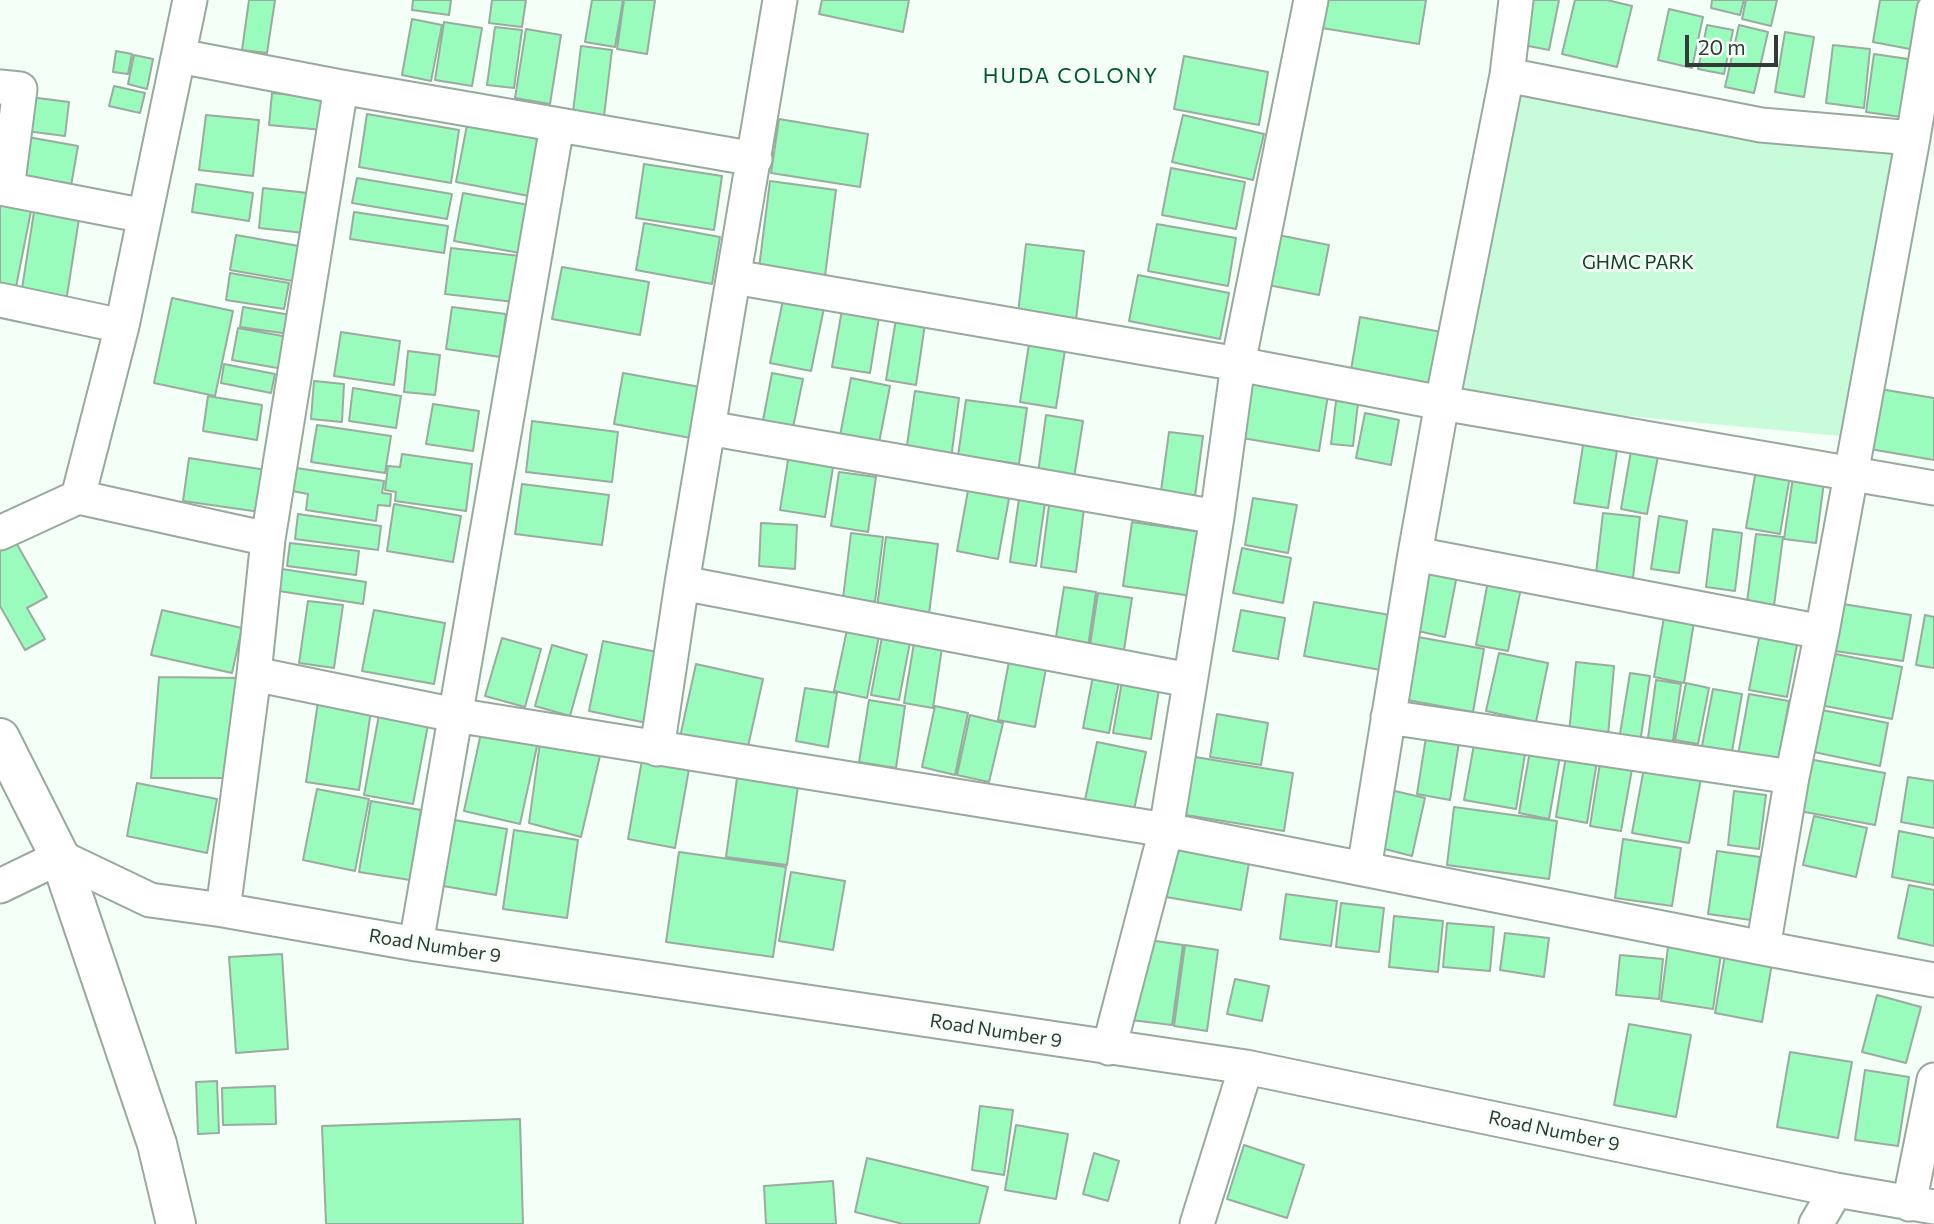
<!DOCTYPE html>
<style>
body{margin:0}
#map{position:relative;width:1934px;height:1224px;overflow:hidden;background:#f4fff7;font-family:Commissioner,sans-serif}
canvas{display:block}
.scale{position:absolute;left:1685px;top:35px;width:93px;height:32px;box-sizing:border-box;border:4px solid #333a35;border-top:0;padding-left:9px;font-size:21px;line-height:24px;white-space:nowrap;color:#333a35;-webkit-text-stroke:5px #f4fff7;paint-order:stroke}
</style>
<div id="map">
<canvas width="1934" height="1224"></canvas>
<div class="scale">20 m</div>
</div>
<script>
const c = document.querySelector('canvas').getContext('2d');
c.lineJoin = 'round';
function paint(path, color) { c.fillStyle = color; c.fill(path, 'evenodd'); }
const poly = rows => new Path2D(rows.map(r => 'M' + r).join(''));
function trace(path, color, width, dash) { c.strokeStyle = color; c.lineWidth = width; c.lineCap = dash ? 'butt' : 'round'; c.setLineDash(dash || []); c.stroke(path); }
function drawText(font, color, halo, rows, align = 'center') {
  c.font = font + ' Commissioner,sans-serif'; c.lineWidth = 6; c.setLineDash([]); c.textBaseline = 'middle'; c.strokeStyle = halo; c.fillStyle = color; for (const [text, x, y, turn = 0] of rows) {
    c.save(); c.translate(x, y); c.rotate((+turn || 0) * Math.PI / 180); c.textAlign = isNaN(turn) ? turn : align; if (halo) c.strokeText(text, 0, 0); c.fillText(text, 0, 0); c.restore();
  }
}
paint(poly([
 [1506,91,1897,142,1862,438,1457,400]
]), '#c8fbd9');
const building = poly([
 [249,0,275,0,267,53,242,50,249,0],
 [413,0,451,0,449,15,412,10,413,0],
 [492,0,526,0,522,27,489,23,492,0],
 [592,0,623,0,615,47,585,42,592,0],
 [624,0,655,0,647,54,617,49,624,0],
 [822,0,909,0,903,32,819,14,822,0],
 [1327,0,1426,0,1419,44,1322,28,1327,0],
 [1522,0,1559,0,1549,50,1513,43,1522,0],
 [1575,0,1607,0,1632,6,1617,67,1562,54,1575,0],
 [1712,0,1744,0,1740,15,1711,8,1712,0],
 [1746,0,1777,0,1771,26,1742,19,1746,0],
 [1880,0,1923,0,1915,50,1873,42,1880,0],
 [1669,9,1703,17,1692,68,1658,60,1669,9],
 [412,19,442,25,431,81,402,75,412,19],
 [444,22,482,28,472,86,435,80,444,22],
 [1707,25,1733,30,1724,74,1698,69,1707,25],
 [1739,25,1768,32,1754,93,1725,87,1739,25],
 [495,27,522,30,514,88,487,85,495,27],
 [526,29,561,35,550,104,515,98,526,29],
 [1785,32,1814,37,1804,97,1775,92,1785,32],
 [1833,45,1870,49,1864,108,1826,103,1833,45],
 [581,46,612,50,604,116,573,112,581,46],
 [116,51,132,54,128,74,113,72,116,51],
 [1874,54,1908,59,1901,117,1866,112,1874,54],
 [134,55,153,59,147,89,128,84,134,55],
 [1184,56,1268,72,1259,125,1174,109,1184,56],
 [114,86,145,93,140,113,109,106,114,86],
 [272,93,326,98,323,130,269,125,272,93],
 [30,97,69,102,65,136,26,131,30,97],
 [367,114,459,130,451,183,359,167,367,114],
 [206,115,259,120,253,176,199,170,206,115],
 [1183,115,1264,134,1253,180,1172,162,1183,115],
 [779,119,868,134,860,187,771,173,779,119],
 [467,125,544,139,534,197,456,182,467,125],
 [22,136,78,146,71,186,15,176,22,136],
 [644,164,722,176,714,230,636,218,644,164],
 [1171,168,1245,182,1236,229,1162,215,1171,168],
 [357,178,452,194,447,219,352,203,357,178],
 [770,181,836,190,825,276,759,268,770,181],
 [196,184,253,193,249,221,192,212,196,184],
 [263,188,308,193,304,233,259,228,263,188],
 [463,193,534,206,525,254,454,241,463,193],
 [0,199,32,206,15,292,0,289,0,199],
 [36,199,81,206,66,302,21,295,36,199],
 [354,212,448,226,444,253,350,239,354,212],
 [644,223,720,237,712,284,636,270,644,223],
 [1157,224,1236,238,1228,286,1148,271,1157,224],
 [1273,234,1329,245,1319,295,1263,284,1273,234],
 [236,235,299,246,293,281,230,270,236,235],
 [1026,244,1084,251,1076,320,1018,313,1026,244],
 [451,248,520,256,514,302,445,294,451,248],
 [562,267,649,282,640,335,552,319,562,267],
 [230,273,289,283,284,309,226,300,230,273],
 [1138,275,1229,293,1220,339,1129,321,1138,275],
 [172,298,233,311,215,396,154,383,172,298],
 [783,300,824,308,811,371,770,363,783,300],
 [843,304,880,311,870,373,832,367,843,304],
 [243,307,291,315,289,334,240,327,243,307],
 [452,307,506,314,500,357,446,349,452,307],
 [1360,317,1447,333,1437,386,1351,370,1360,317],
 [896,319,925,324,916,385,886,380,896,319],
 [238,328,288,337,283,369,232,360,238,328],
 [341,332,400,341,394,385,334,376,341,332],
 [1029,344,1065,350,1056,408,1020,402,1029,344],
 [408,351,440,355,435,395,404,392,408,351],
 [224,364,275,374,271,393,221,383,224,364],
 [623,373,700,387,691,438,614,424,623,373],
 [772,373,803,379,791,437,761,431,772,373],
 [851,378,890,386,878,448,839,441,851,378],
 [314,381,344,384,342,422,311,419,314,381],
 [1245,381,1328,395,1319,451,1236,437,1245,381],
 [353,388,401,396,396,428,349,421,353,388],
 [1880,389,1934,398,1934,460,1870,449,1880,389],
 [915,391,959,398,951,459,906,452,915,391],
 [208,396,262,405,257,440,203,431,208,396],
 [966,400,1027,408,1019,464,958,456,966,400],
 [1336,401,1358,403,1353,446,1331,444,1336,401],
 [433,404,479,411,473,451,426,444,433,404],
 [1365,413,1399,420,1391,465,1356,458,1365,413],
 [1046,415,1083,421,1074,478,1038,473,1046,415],
 [532,421,618,432,612,482,526,472,532,421],
 [317,425,391,436,385,473,311,462,317,425],
 [1169,432,1203,436,1195,496,1161,491,1169,432],
 [1584,439,1618,444,1608,508,1574,503,1584,439],
 [1632,445,1659,451,1647,514,1621,509,1632,445],
 [402,454,472,464,466,511,395,501,396,492,385,490,388,466,400,467,402,454],
 [789,454,834,461,825,517,780,510,789,454],
 [189,458,266,470,260,512,183,501,189,458],
 [296,468,384,481,382,493,391,494,390,506,378,505,376,521,306,510,308,494,292,491,296,468],
 [1756,470,1790,476,1780,534,1746,528,1756,470],
 [839,472,876,477,868,532,831,526,839,472],
 [1793,477,1824,482,1816,543,1784,539,1793,477],
 [522,484,609,495,602,545,515,534,522,484],
 [969,485,1010,493,998,559,957,551,969,485],
 [1020,492,1046,496,1036,566,1010,562,1020,492],
 [1253,498,1297,505,1288,553,1245,545,1253,498],
 [394,504,461,516,453,562,387,551,394,504],
 [1049,505,1084,509,1076,572,1041,567,1049,505],
 [1603,513,1640,517,1633,578,1596,573,1603,513],
 [298,514,381,526,378,550,295,539,298,514],
 [1659,516,1687,521,1679,573,1651,569,1659,516],
 [1132,522,1201,532,1192,596,1123,586,1132,522],
 [761,523,797,525,795,569,759,566,761,523],
 [1713,529,1742,533,1735,591,1706,587,1713,529],
 [851,533,883,537,875,602,843,598,851,533],
 [1756,534,1783,537,1774,606,1747,602,1756,534],
 [886,537,938,544,929,614,877,608,886,537],
 [15,541,47,597,27,608,45,639,25,650,0,606,0,549,15,541],
 [290,543,359,551,356,575,287,566,290,543],
 [1242,548,1291,558,1283,603,1233,593,1242,548],
 [282,569,366,582,363,604,279,591,282,569],
 [1425,569,1457,575,1445,637,1413,630,1425,569],
 [1488,581,1521,588,1508,651,1476,645,1488,581],
 [1064,587,1096,592,1087,654,1054,649,1064,587],
 [1098,593,1132,598,1122,663,1088,658,1098,593],
 [308,601,343,605,334,668,299,663,308,601],
 [1314,602,1396,616,1386,671,1304,656,1314,602],
 [1843,604,1911,615,1903,661,1835,651,1843,604],
 [162,610,242,628,232,673,151,655,162,610],
 [374,610,445,623,434,684,362,671,374,610],
 [1241,610,1285,618,1278,659,1233,651,1241,610],
 [1665,611,1695,616,1684,683,1654,677,1665,611],
 [1925,615,1934,617,1934,668,1916,665,1925,615],
 [848,625,880,631,867,698,834,691,848,625],
 [1761,628,1799,634,1787,697,1749,690,1761,628],
 [883,632,911,637,899,700,871,695,883,632],
 [1407,635,1484,649,1473,712,1396,698,1407,635],
 [915,637,943,641,933,708,904,703,915,637],
 [502,638,541,649,525,707,485,696,502,638],
 [603,641,662,653,647,723,589,711,603,641],
 [552,645,587,655,570,716,535,706,552,645],
 [1820,651,1902,667,1892,719,1810,703,1820,651],
 [1499,653,1548,663,1536,722,1486,711,1499,653],
 [1010,656,1047,663,1035,727,998,720,1010,656],
 [1576,662,1614,666,1608,736,1569,733,1576,662],
 [696,664,763,679,747,751,680,737,696,664],
 [1094,671,1120,676,1109,733,1083,728,1094,671],
 [1630,673,1650,676,1640,743,1619,740,1630,673],
 [1123,676,1160,683,1151,739,1113,733,1123,676],
 [159,677,240,678,229,778,151,778,159,677],
 [1656,680,1681,684,1673,741,1648,738,1656,680],
 [1686,683,1709,688,1698,744,1675,740,1686,683],
 [805,688,837,693,828,747,796,741,805,688],
 [1713,689,1742,694,1731,757,1701,751,1713,689],
 [1749,694,1789,701,1777,768,1737,761,1749,694],
 [869,700,905,706,896,768,859,762,869,700],
 [318,702,371,711,359,790,306,782,318,702],
 [935,706,968,713,955,775,922,767,935,706],
 [1822,710,1888,723,1880,766,1814,752,1822,710],
 [1217,714,1268,723,1261,765,1210,757,1217,714],
 [379,715,428,725,413,804,364,795,379,715],
 [970,715,1003,723,989,782,957,775,970,715],
 [483,724,539,737,520,824,464,811,483,724],
 [1427,731,1460,736,1450,800,1417,794,1427,731],
 [541,735,602,747,581,837,529,823,541,735],
 [1475,739,1526,748,1516,809,1464,800,1475,739],
 [1097,742,1146,752,1134,810,1085,800,1097,742],
 [1530,751,1560,756,1549,819,1519,813,1530,751],
 [1189,756,1293,773,1284,831,1180,814,1189,756],
 [1566,756,1597,761,1587,823,1556,817,1566,756],
 [1803,758,1885,773,1875,825,1794,810,1803,758],
 [642,760,689,769,675,848,628,839,642,760],
 [1600,763,1632,769,1621,831,1590,826,1600,763],
 [1644,768,1701,778,1689,843,1632,833,1644,768],
 [1908,777,1934,781,1934,828,1901,822,1908,777],
 [737,778,798,786,787,865,726,857,737,778],
 [137,783,217,799,207,853,127,836,137,783],
 [317,789,369,799,355,871,303,860,317,789],
 [1386,789,1425,798,1412,856,1373,846,1386,789],
 [1734,791,1766,795,1759,849,1728,845,1734,791],
 [371,801,421,810,410,880,359,872,371,801],
 [1454,807,1557,821,1549,879,1447,865,1454,807],
 [1814,816,1867,828,1856,877,1803,865,1814,816],
 [454,820,507,829,496,895,443,886,454,820],
 [514,830,578,840,567,918,503,909,514,830],
 [1899,831,1934,838,1934,885,1892,877,1899,831],
 [1177,838,1251,851,1241,910,1166,897,1177,838],
 [1623,839,1681,848,1672,906,1615,898,1623,839],
 [1717,851,1760,857,1751,920,1708,914,1717,851],
 [679,852,786,867,773,957,666,942,679,852],
 [791,872,845,881,833,950,779,941,791,872],
 [1909,885,1934,890,1934,946,1898,938,1909,885],
 [1286,894,1337,901,1331,946,1280,939,1286,894],
 [1341,903,1384,908,1379,952,1336,947,1341,903],
 [1394,916,1443,921,1438,972,1389,967,1394,916],
 [1447,923,1494,927,1490,971,1443,967,1447,923],
 [1505,933,1549,938,1544,977,1500,970,1505,933],
 [1142,939,1183,945,1172,1025,1131,1020,1142,939],
 [1185,945,1218,950,1207,1031,1174,1026,1185,945],
 [1668,947,1721,954,1713,1009,1661,1001,1668,947],
 [282,954,288,1049,236,1053,229,957,282,954],
 [1620,955,1663,959,1659,999,1616,995,1620,955],
 [1725,955,1772,963,1762,1022,1715,1013,1725,955],
 [1235,979,1269,986,1262,1021,1227,1014,1235,979],
 [1877,995,1921,1007,1906,1063,1862,1052,1877,995],
 [1629,1024,1691,1035,1676,1117,1614,1105,1629,1024],
 [1790,1052,1852,1062,1838,1138,1777,1127,1790,1052],
 [1865,1070,1909,1077,1898,1146,1855,1140,1865,1070],
 [217,1081,219,1133,198,1134,196,1082,217,1081],
 [275,1086,276,1124,223,1125,222,1088,275,1086],
 [980,1106,1013,1110,1004,1175,972,1170,980,1106],
 [520,1119,523,1224,326,1224,322,1126,520,1119],
 [1016,1125,1068,1134,1056,1199,1005,1190,1016,1125],
 [1244,1145,1304,1165,1287,1218,1227,1199,1244,1145],
 [1094,1153,1119,1161,1108,1201,1083,1194,1094,1153],
 [867,1158,988,1187,979,1224,903,1224,855,1212,867,1158],
 [833,1181,836,1224,766,1224,764,1186,833,1181]
]);
paint(building, '#99fcbd');
trace(building, '#9aab9f', 2);
const minor = poly([
 [179,56,341,87,755,159],
 [1507,75,1516,0],
 [0,87,20,89,7,189],
 [0,188,145,216],
 [734,277,1238,364,1442,403,1934,488],
 [0,300,122,326],
 [708,428,1217,517],
 [78,497,268,539],
 [0,533,78,497,122,326,190,0],
 [1415,554,1822,632],
 [682,583,1189,680],
 [254,674,455,715,1166,830,1763,948,1934,980],
 [1388,717,1792,777],
 [657,749,682,583,780,0],
 [1364,869,1415,554,1442,403,1507,75,1761,125,1913,138],
 [0,886,60,857,150,900,223,910,416,944,1246,1067,1836,1190,1934,1207],
 [223,910,254,674,268,539,341,87],
 [416,944,557,126],
 [1763,948,1792,777,1822,632,1913,138,1934,10],
 [1109,1048,1166,830,1217,517,1238,364,1311,0],
 [1909,1204,1934,1080],
 [1197,1224,1246,1067],
 [1816,1224,1836,1190]
]);
const major = poly([
 [0,738,60,857,157,1144,176,1224]
]);
trace(minor, '#98a99d', 37);
trace(major, '#98a99d', 42);
trace(minor, '#fff', 33);
trace(major, '#fff', 38);
drawText('19px', '#164028', '#f4fff7', [
 ["GHMC PARK",1638,263]
]);
drawText('19px', '#333a35', '#f4fff7', [
 ["Road Number 9",435,946,9],
 ["Road Number 9",996,1031,9],
 ["Road Number 9",1554,1131,12]
]);
c.letterSpacing = '2px';
drawText('21px', '#00572f', '#f4fff7', [
 ["HUDA COLONY",1071,76]
]);
c.letterSpacing = '0px';
</script>
